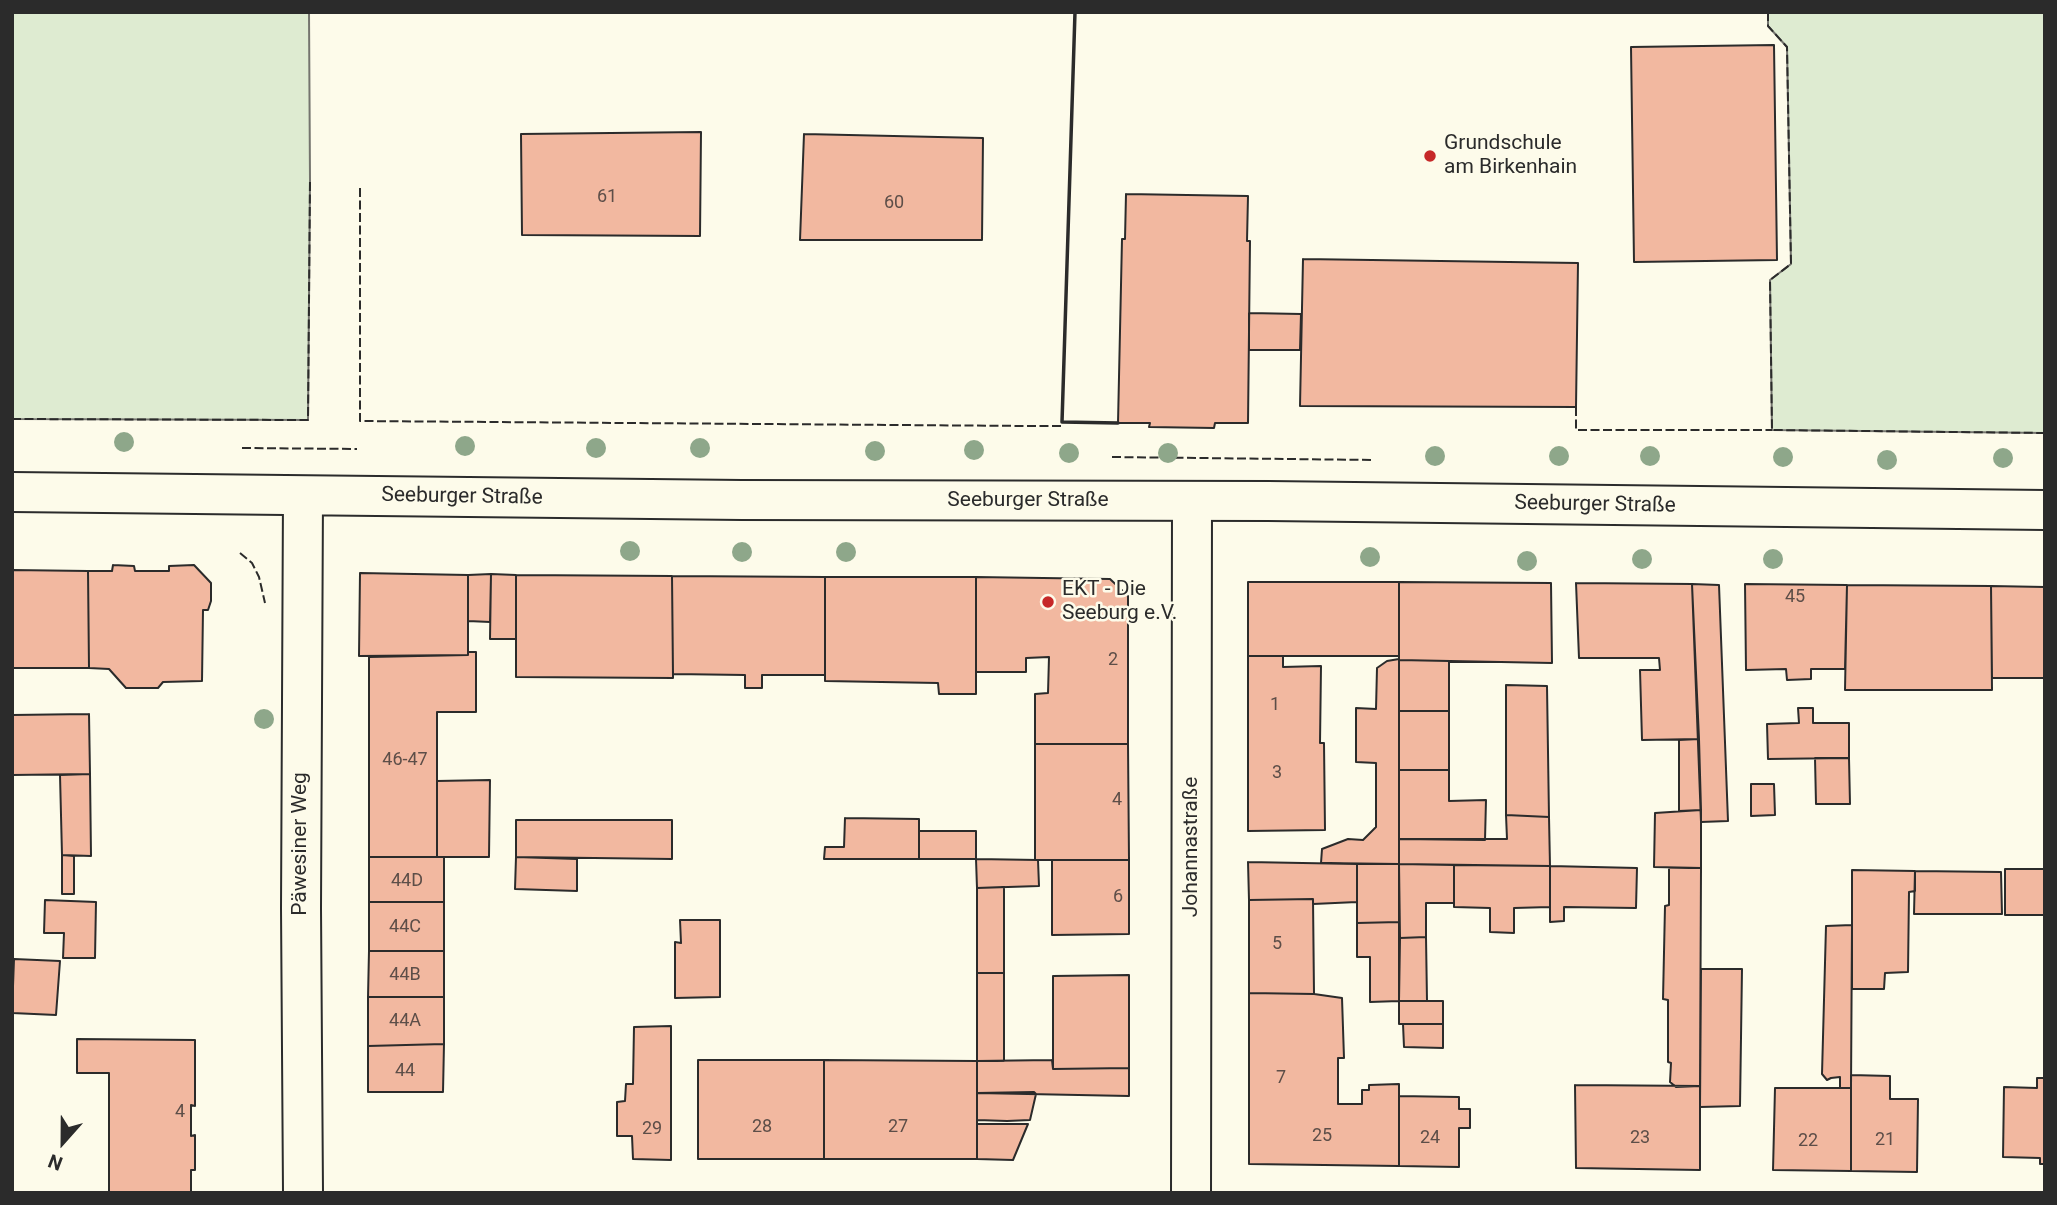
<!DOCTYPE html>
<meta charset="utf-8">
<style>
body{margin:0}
#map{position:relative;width:2057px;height:1205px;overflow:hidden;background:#fdfbea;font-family:Roboto,sans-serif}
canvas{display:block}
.frame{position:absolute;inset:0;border:14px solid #2b2b2b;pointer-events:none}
.north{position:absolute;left:28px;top:1107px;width:70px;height:70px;-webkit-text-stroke:5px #fdfbea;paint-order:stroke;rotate:201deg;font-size:19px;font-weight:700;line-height:28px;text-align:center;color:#2b2b2b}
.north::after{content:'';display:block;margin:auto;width:24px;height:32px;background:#2b2b2b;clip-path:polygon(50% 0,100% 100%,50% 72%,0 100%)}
</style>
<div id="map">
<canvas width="2057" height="1205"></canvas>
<div class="frame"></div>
<div class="north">N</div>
</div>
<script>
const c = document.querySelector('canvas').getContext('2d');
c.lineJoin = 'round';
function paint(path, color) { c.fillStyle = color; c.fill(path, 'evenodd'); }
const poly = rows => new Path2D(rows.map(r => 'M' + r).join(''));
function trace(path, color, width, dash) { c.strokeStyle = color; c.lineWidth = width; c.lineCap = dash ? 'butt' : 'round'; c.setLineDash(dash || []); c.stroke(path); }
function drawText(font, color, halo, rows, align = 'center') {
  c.font = font + ' Roboto,sans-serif'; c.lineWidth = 5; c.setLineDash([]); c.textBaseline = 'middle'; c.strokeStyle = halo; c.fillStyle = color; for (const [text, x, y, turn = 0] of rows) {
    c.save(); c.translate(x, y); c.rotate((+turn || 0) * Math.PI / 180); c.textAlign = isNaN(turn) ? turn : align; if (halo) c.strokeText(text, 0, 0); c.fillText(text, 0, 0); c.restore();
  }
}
const green = poly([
 [12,12,309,12,310,181,308,420,12,419,12,12],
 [1768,12,2045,12,2045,433,1772,430,1770,280,1791,264,1787,47,1768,26,1768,12]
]);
paint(green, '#deebd1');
trace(green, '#74746e', 2);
const building = poly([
 [1774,45,1777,260,1634,262,1631,47,1774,45],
 [701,132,700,236,522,235,521,134,701,132],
 [804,134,983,138,982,240,800,240,804,134],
 [1126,194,1248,196,1247,241,1250,241,1248,423,1215,423,1214,428,1149,427,1150,423,1118,423,1122,239,1125,239,1126,194],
 [1303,259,1578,263,1576,407,1300,406,1303,259],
 [1249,313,1301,314,1300,350,1249,350,1249,313],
 [113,565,134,566,135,571,169,571,169,566,194,565,211,583,211,601,208,610,203,610,202,681,163,682,158,688,126,688,109,669,89,668,88,571,112,571,113,565],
 [12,570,88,571,89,668,12,668,12,570],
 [360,573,468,575,468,655,359,656,360,573],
 [491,574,490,622,468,621,468,575,491,574],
 [491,574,516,575,516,639,490,639,491,574],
 [516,575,672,576,673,678,516,677,516,575],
 [672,576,825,577,825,675,762,675,762,688,745,688,745,675,673,674,672,576],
 [825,577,976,577,976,694,939,694,938,683,825,681,825,577],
 [976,577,1110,579,1128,596,1128,744,1035,744,1035,694,1048,693,1049,657,1026,658,1026,672,976,672,976,577],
 [1248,582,1399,582,1399,656,1248,656,1248,582],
 [1399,582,1551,583,1552,663,1399,660,1399,582],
 [1576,583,1692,584,1699,739,1642,740,1640,670,1660,670,1659,658,1579,658,1576,583],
 [1692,584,1719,585,1728,821,1701,822,1692,584],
 [1745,584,1847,585,1845,669,1811,669,1811,679,1787,680,1786,669,1746,670,1745,584],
 [1847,585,1991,586,1992,690,1845,690,1847,585],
 [1991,586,2045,587,2045,678,1992,678,1991,586],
 [468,652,476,652,476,712,437,712,437,857,369,857,369,657,468,655,468,652],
 [1248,656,1283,656,1283,667,1321,666,1320,743,1324,743,1325,830,1248,831,1248,656],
 [1399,659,1399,864,1321,863,1322,849,1348,839,1363,840,1376,827,1376,763,1356,762,1356,708,1376,709,1377,668,1387,661,1399,659],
 [1399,660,1449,661,1449,711,1399,711,1399,660],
 [1506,685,1547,686,1549,817,1506,815,1506,685],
 [1798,708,1813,708,1813,723,1849,723,1849,758,1768,759,1767,724,1799,723,1798,708],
 [1399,711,1449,711,1449,770,1399,770,1399,711],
 [89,714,90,774,12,775,12,715,89,714],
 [1699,739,1701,810,1679,811,1679,740,1699,739],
 [1035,744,1128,744,1129,860,1035,860,1035,744],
 [1815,758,1849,758,1850,804,1816,804,1815,758],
 [1399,770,1449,770,1449,801,1486,800,1485,840,1399,839,1399,770],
 [90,774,91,856,62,855,60,775,90,774],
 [490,780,489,857,437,857,437,781,490,780],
 [1751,784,1774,784,1775,815,1751,816,1751,784],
 [1701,810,1701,868,1654,867,1655,813,1701,810],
 [1506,815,1549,817,1550,866,1399,864,1399,839,1507,839,1506,815],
 [845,818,919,819,919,859,824,859,825,847,844,847,845,818],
 [516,820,672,820,672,859,516,857,516,820],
 [919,831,976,831,976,859,919,859,919,831],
 [62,855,74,856,74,894,62,894,62,855],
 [369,857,444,857,444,902,369,902,369,857],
 [516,857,577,859,577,891,515,889,516,857],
 [976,859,1038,860,1039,886,977,888,976,859],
 [1052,860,1129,860,1129,934,1052,935,1052,860],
 [1248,862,1357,864,1357,902,1313,904,1313,899,1249,900,1248,862],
 [1357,864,1399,864,1399,922,1357,923,1357,864],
 [1399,864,1454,865,1454,903,1426,903,1426,937,1400,938,1399,864],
 [1454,865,1550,866,1550,907,1514,908,1514,933,1490,932,1490,908,1454,907,1454,865],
 [1550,866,1637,868,1636,908,1564,907,1564,921,1550,922,1550,866],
 [1669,868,1701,868,1700,1086,1676,1087,1670,1082,1671,1063,1668,1062,1668,1000,1663,999,1665,906,1669,905,1669,868],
 [2005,869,2045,869,2045,915,2005,915,2005,869],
 [1852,870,1915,871,1915,891,1909,892,1908,972,1885,973,1884,989,1852,989,1852,870],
 [1915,871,2001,872,2002,914,1914,914,1915,871],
 [1004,887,1004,973,977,973,977,888,1004,887],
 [1313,899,1314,994,1249,993,1249,900,1313,899],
 [45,900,96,902,95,958,63,958,64,933,44,933,45,900],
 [369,902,444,902,444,951,369,951,369,902],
 [680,920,720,920,720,997,675,998,675,942,681,943,680,920],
 [1399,922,1399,1001,1370,1002,1370,957,1357,957,1357,923,1399,922],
 [1852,925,1851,1088,1840,1088,1840,1077,1831,1078,1827,1080,1822,1074,1826,926,1852,925],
 [1426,937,1427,1001,1399,1001,1400,938,1426,937],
 [369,951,444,951,444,997,368,997,369,951],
 [14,959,60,961,56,1015,12,1013,14,959],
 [1701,969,1742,969,1740,1106,1700,1107,1701,969],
 [977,973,1004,973,1004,1061,977,1061,977,973],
 [1129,975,1129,1068,1053,1069,1053,976,1129,975],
 [1249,993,1314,994,1342,998,1344,1058,1338,1058,1338,1104,1362,1104,1362,1090,1369,1090,1369,1085,1399,1084,1399,1166,1249,1164,1249,993],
 [368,997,444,997,444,1044,368,1046,368,997],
 [1399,1001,1443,1001,1443,1024,1399,1024,1399,1001],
 [1403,1024,1443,1024,1443,1048,1404,1047,1403,1024],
 [671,1026,671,1160,633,1159,632,1136,617,1136,617,1102,625,1101,626,1084,633,1084,634,1027,671,1026],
 [77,1039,195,1040,195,1106,191,1105,191,1136,195,1135,195,1170,191,1170,191,1193,109,1193,109,1073,77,1073,77,1039],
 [444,1044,443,1092,368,1092,368,1046,444,1044],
 [698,1060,824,1060,824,1159,698,1159,698,1060],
 [824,1060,977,1061,977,1159,824,1159,824,1060],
 [1052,1060,1053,1069,1129,1068,1129,1096,977,1093,977,1061,1052,1060],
 [1851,1075,1890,1076,1890,1099,1918,1099,1917,1172,1851,1171,1851,1075],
 [2037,1078,2045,1078,2045,1164,2040,1164,2040,1158,2003,1157,2004,1087,2037,1088,2037,1078],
 [1575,1085,1700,1086,1700,1170,1576,1168,1575,1085],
 [1775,1088,1851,1088,1851,1171,1773,1170,1775,1088],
 [1034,1092,1036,1094,1030,1120,1007,1121,977,1120,977,1093,1034,1092],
 [1399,1096,1459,1097,1459,1109,1470,1109,1470,1128,1459,1128,1459,1167,1399,1166,1399,1096],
 [977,1124,1028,1124,1013,1160,977,1159,977,1124]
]);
paint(building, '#f2b8a0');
trace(building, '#2b2b2b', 2);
const minor = poly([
 [1191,1193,1192,501]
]);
const tertiary = poly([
 [12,492,742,500,1268,501,2045,510],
 [303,496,301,908,303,1193]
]);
trace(minor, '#2b2b2b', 42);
trace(tertiary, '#2b2b2b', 42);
trace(minor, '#fdfbea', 38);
trace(tertiary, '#fdfbea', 38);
trace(poly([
 [1768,12,1768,26,1787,47,1791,264,1770,280,1772,430,2045,433],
 [360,188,360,421,1029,426,1061,426,1062,422],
 [1576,407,1576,430,1772,430],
 [12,419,308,420,310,181],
 [242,448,357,449],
 [1112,457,1373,460],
 [240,553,252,563,259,577,265,603]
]), '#2b2b2b', 2, [9, 3.5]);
trace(poly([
 [1075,12,1062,422,1118,423]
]), '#2b2b2b', 3.5);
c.fillStyle = '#8ea78a';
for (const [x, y] of [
 [124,442],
 [465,446],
 [596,448],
 [700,448],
 [974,450],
 [875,451],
 [1069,453],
 [1168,453],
 [1435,456],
 [1559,456],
 [1650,456],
 [1783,457],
 [2003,458],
 [1887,460],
 [630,551],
 [742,552],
 [846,552],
 [1370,557],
 [1642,559],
 [1773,559],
 [1527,561],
 [264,719]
]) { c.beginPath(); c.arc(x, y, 10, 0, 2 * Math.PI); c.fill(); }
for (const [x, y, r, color] of [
 [1430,156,7,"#c62828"],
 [1048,602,7,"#c62828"]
]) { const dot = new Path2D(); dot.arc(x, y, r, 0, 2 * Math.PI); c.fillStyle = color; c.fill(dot); trace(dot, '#fdfbea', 2.5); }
drawText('18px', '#5d4e48', null, [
 ["61",607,197],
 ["60",894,203],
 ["45",1795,597],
 ["2",1113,660],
 ["1",1275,705],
 ["46-47",405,760],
 ["3",1277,773],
 ["4",1117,800],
 ["44D",407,881],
 ["6",1118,897],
 ["44C",405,927],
 ["5",1277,944],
 ["44B",405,975],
 ["44A",405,1021],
 ["44",405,1071],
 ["7",1281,1078],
 ["4",180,1112],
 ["28",762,1127],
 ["27",898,1127],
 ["29",652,1129],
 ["25",1322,1136],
 ["24",1430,1138],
 ["23",1640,1138],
 ["21",1885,1140],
 ["22",1808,1141]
]);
drawText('21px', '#2b2b2b', '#fdfbea', [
 ["Grundschule",1444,144],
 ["am Birkenhain",1444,168],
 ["EKT - Die",1062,590],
 ["Seeburg e.V.",1062,614]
], 'left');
drawText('21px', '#2b2b2b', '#fdfbea', [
 ["Seeburger Straße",462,497,1],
 ["Seeburger Straße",1028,501],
 ["Seeburger Straße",1595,505,1],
 ["Päwesiner Weg",301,844,-90],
 ["Johannastraße",1192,847,-90]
]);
</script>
